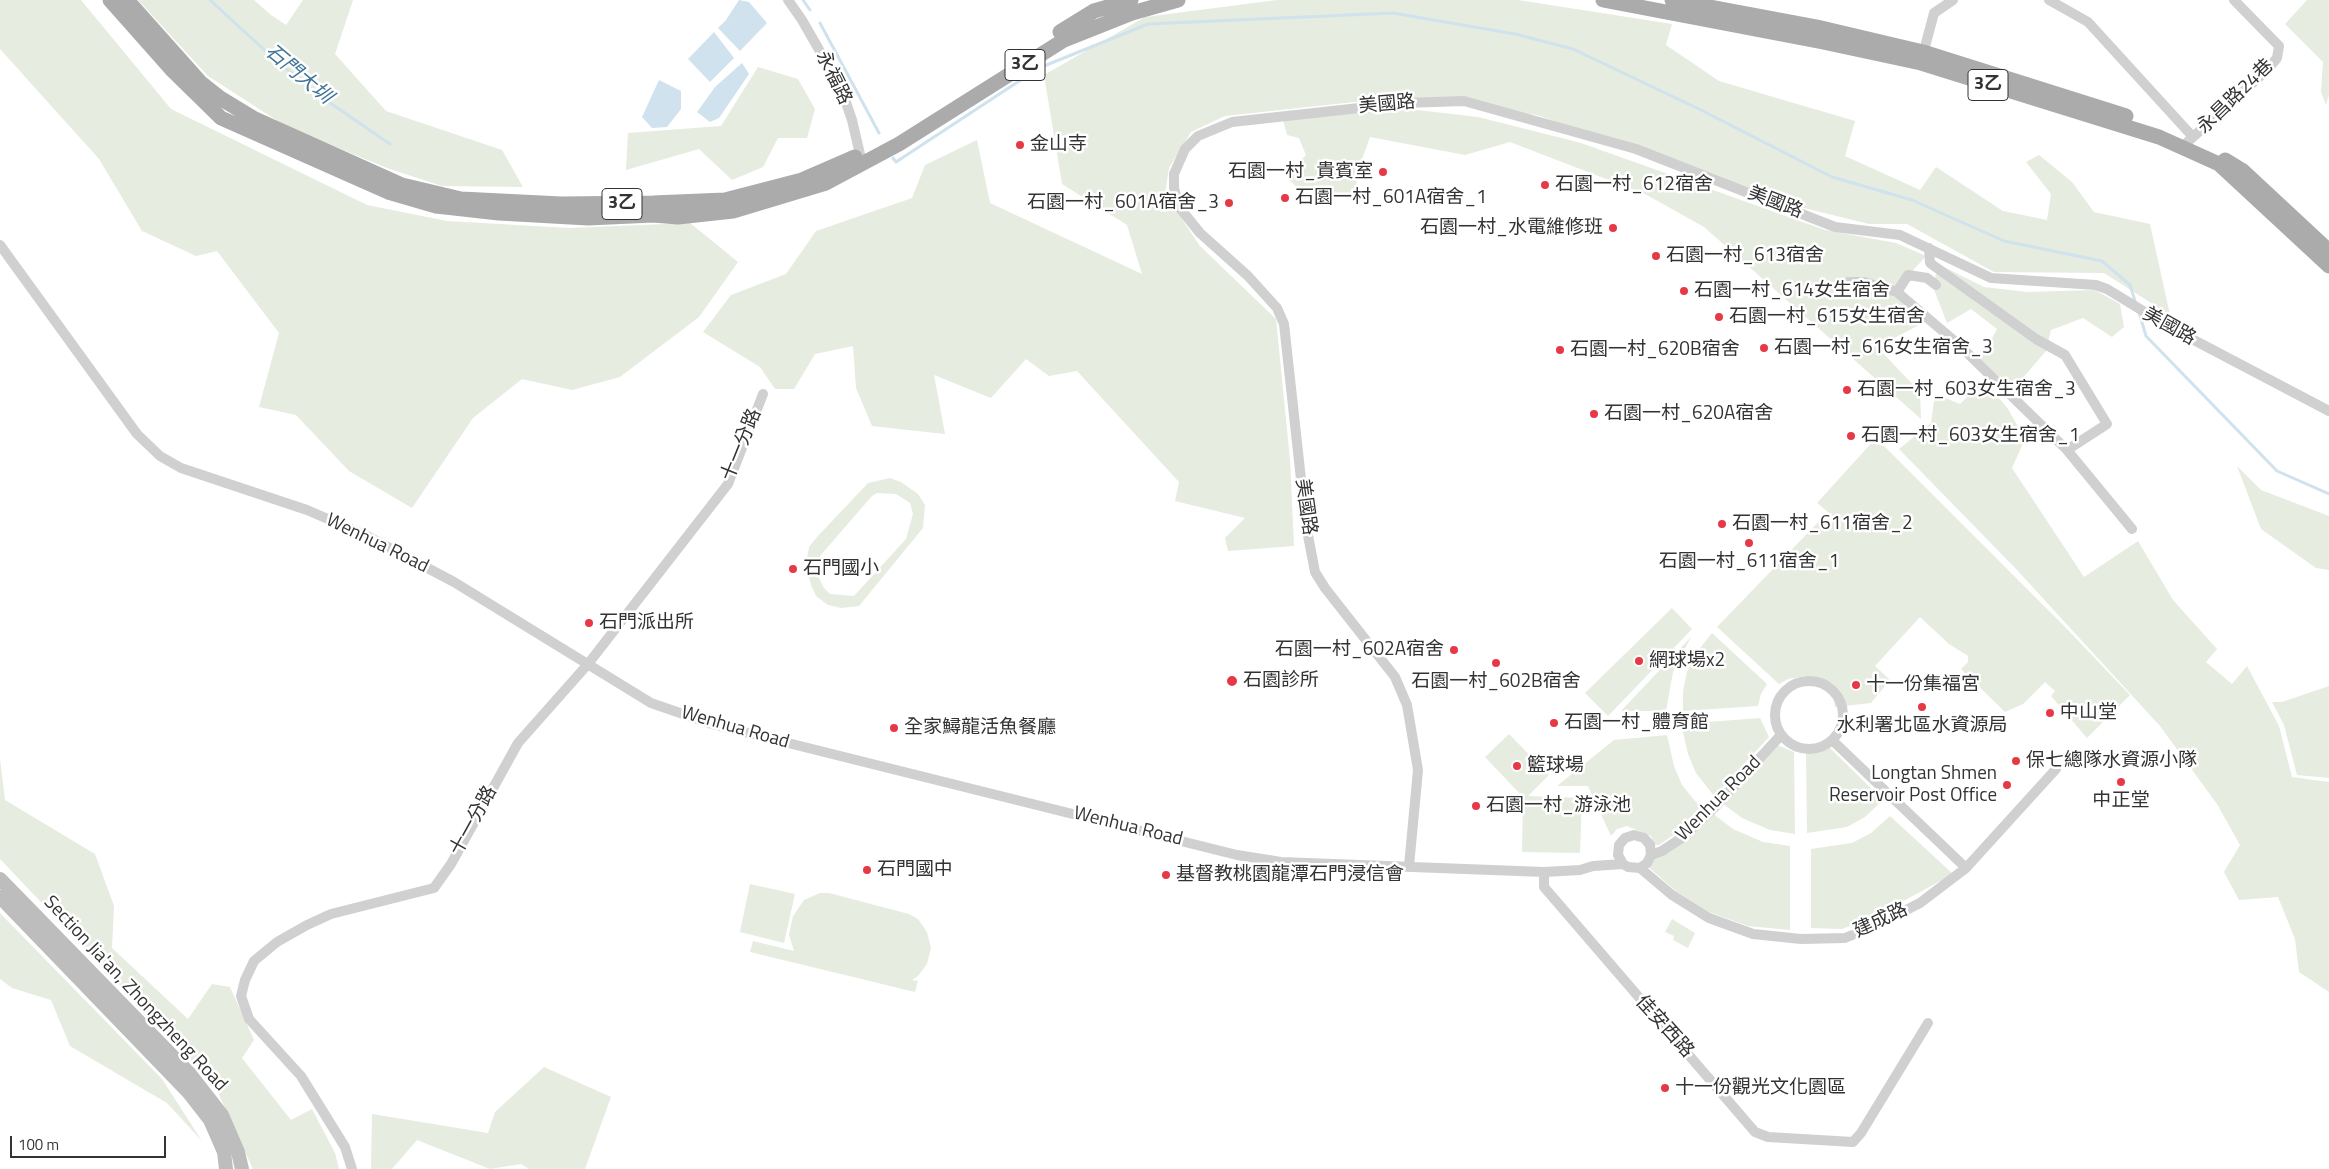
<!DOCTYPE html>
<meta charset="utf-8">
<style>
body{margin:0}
#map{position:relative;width:2329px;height:1169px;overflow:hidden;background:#fff;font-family:"Titillium Web",sans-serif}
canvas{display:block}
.scale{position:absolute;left:10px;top:1136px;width:156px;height:22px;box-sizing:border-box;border:2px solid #333;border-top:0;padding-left:6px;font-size:15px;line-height:18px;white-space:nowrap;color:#333;-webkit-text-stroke:4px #fff;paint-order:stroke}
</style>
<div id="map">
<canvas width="2329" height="1169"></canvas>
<div class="scale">100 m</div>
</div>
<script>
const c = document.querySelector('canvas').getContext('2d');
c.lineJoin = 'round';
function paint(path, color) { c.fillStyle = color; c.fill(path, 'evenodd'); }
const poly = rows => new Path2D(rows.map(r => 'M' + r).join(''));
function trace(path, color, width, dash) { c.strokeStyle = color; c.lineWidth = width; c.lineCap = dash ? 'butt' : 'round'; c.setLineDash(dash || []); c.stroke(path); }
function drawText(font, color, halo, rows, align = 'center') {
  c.font = font + ' "Titillium Web","Noto Sans TC",sans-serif'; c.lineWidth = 5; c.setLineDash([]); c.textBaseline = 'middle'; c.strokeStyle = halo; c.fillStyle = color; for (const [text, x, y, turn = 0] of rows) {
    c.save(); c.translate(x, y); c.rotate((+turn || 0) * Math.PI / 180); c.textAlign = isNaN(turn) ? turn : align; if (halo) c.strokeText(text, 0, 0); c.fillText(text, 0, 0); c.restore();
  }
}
paint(poly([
 [0,0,81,0,171,109,367,205,447,221,569,228,690,223,738,262,699,317,620,377,572,390,522,379,473,418,412,508,349,471,296,415,259,407,279,333,217,251,196,256,142,231,99,159,0,49],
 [138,0,254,0,271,15,286,25,303,0,353,0,335,54,386,111,502,150,523,187,442,186,387,168,287,127,208,76],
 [1277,0,1518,0,1672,24,1666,45,1719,81,1855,121,1845,156,1920,190,1936,167,2003,211,2047,220,2051,194,2026,162,2039,155,2072,182,2094,212,2150,224,2170,315,2104,273,1994,272,1907,224,1869,224,1796,206,1537,115,1400,97,1225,116,1191,132,1169,168,1165,194,1200,246,1276,319,1290,460,1294,546,1228,551,1225,538,1245,518,1175,501,1179,482,1077,371,1049,376,1026,359,991,398,934,375,945,434,872,426,856,388,853,346,815,354,794,389,775,389,760,367,703,332,731,295,786,274,816,231,912,198,925,165,977,140,990,203,1142,274,1127,225,1062,184,1044,75,1145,17],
 [2307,0,2329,0,2329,95,2326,105,2321,92,2323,62,2285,24],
 [758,67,798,79,815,109,807,138,778,138,763,167,732,180,699,149,626,170,628,133,721,126],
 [1400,108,1478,117,1581,143,1825,230,1896,243,1926,256,1898,287,1927,321,1877,347,1920,392,1921,419,1704,227,1645,194,1510,142,1465,155,1370,137,1360,165,1354,196,1310,200,1285,176,1306,155,1299,138,1287,135,1283,120],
 [1938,264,1984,287,2027,292,2095,290,2120,304,2124,327,2112,337,2083,318,2051,330,2046,351,2014,388,1979,362,1997,329,1971,309,1947,323,1933,287],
 [1984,380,2008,409,2025,439,2012,468,2084,577,2138,541,2173,600,2217,649,2206,662,2232,684,2247,666,2279,726,2292,777,2329,782,2329,992,2299,972,2295,939,2278,897,2239,900,2224,872,2240,845,2217,804,2160,726,2017,570,1899,449,1931,423,1935,394,1960,404],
 [1876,438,2068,630,2130,695,2087,738,2051,696,2055,691,2045,682,2023,704,2005,712,1961,669,1968,662,1968,656,1949,644,1920,617,1875,666,1890,680,1871,703,1835,707,1833,696,1822,682,1805,676,1788,679,1779,684,1717,627,1828,512,1817,503],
 [2237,466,2261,490,2329,516,2329,570,2316,568,2261,529],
 [890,478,901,482,918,494,925,505,923,528,859,606,841,608,828,605,816,596,811,585,806,566,809,547,817,537,868,483],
 [877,493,896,494,910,503,913,514,906,539,854,596,830,594,824,588,819,578,817,567,820,556,872,496],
 [1672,608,1692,629,1608,716,1585,693],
 [1712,633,1767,684,1761,694,1758,706,1683,711,1683,691,1687,672,1697,652],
 [1691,637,1673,672,1666,711,1621,711],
 [2329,686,2329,778,2297,775,2284,725,2272,702,2282,702],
 [1760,718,1769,737,1714,796,1696,773,1688,754,1681,724],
 [1509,734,1549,775,1528,796,1582,798,1580,853,1522,852,1523,797,1485,757],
 [1667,735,1674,766,1682,785,1700,807,1676,833,1659,845,1654,845,1651,836,1627,826,1617,829,1611,836,1588,786,1557,786,1614,740],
 [1777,745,1794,752,1795,834,1770,830,1742,818,1722,803],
 [1827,745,1883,800,1865,817,1847,827,1807,833,1806,752,1819,750],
 [0,759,5,800,95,854,114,906,112,948,188,1019,212,984,230,987,254,1040,242,1058,291,1120,312,1109,335,1153,339,1169,253,1169,214,1084,0,859],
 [1712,813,1733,829,1763,842,1790,846,1790,930,1748,926,1709,912,1677,892,1645,864,1655,853,1668,853,1686,840],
 [1890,816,1953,874,1876,916,1842,929,1811,928,1811,849,1852,843,1871,833],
 [750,884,795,894,784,943,740,932],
 [820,893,829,893,909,914,918,919,927,932,931,948,927,964,918,976,912,980,918,981,915,992,750,952,753,941,794,951,789,935,793,916,804,900],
 [0,913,162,1079,202,1141,167,1103,70,1046,51,1000,12,988,0,979],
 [1672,919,1695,933,1688,948,1673,940,1674,936,1665,932],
 [544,1067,611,1097,585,1169,529,1169,521,1164,490,1169,417,1140,392,1169,371,1169,372,1114,488,1133,495,1112]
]), '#e6ecdf');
paint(poly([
 [739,0,749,2,767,23,740,51,718,28,726,20],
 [714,32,734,58,710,82,688,59],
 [742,63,749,74,719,118,710,122,697,112,715,87],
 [659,80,681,91,681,109,667,127,652,128,642,117]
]), '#cfe2ee');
trace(poly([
 [210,0,273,58,320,96,390,144],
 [803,0,810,10],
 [820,23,879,133],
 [893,158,896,162,1039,68,1148,24,1393,13,1515,34,1573,49,1701,110,1832,177,1912,200,2004,241,2102,261,2130,285,2136,304],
 [2139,312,2146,336,2277,471,2329,494]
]), '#cfe2ee', 3);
trace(poly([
 [788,0,802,20,841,88,852,120,862,163],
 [2049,0,2088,22,2193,137],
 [1922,58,1934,13,1953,0],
 [2182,147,2268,69,2277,58,2279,46,2234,0],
 [0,245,137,434,160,456,181,468,307,510,365,535,454,582,651,703,712,724,1237,855,1281,862,1544,872,1580,870,1593,866,1623,864],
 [1929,248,1930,263,2036,339,2065,355,2107,424,2067,450,2132,529],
 [1936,285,1927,278,1908,275,1897,292,1958,344,2067,450],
 [1855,293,1848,282,1864,282,1897,292],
 '1775 715a34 34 0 1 1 68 0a34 34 0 1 1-68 0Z',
 [1832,740,1966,868],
 [1651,855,1650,845,1644,838,1634,835,1625,838,1619,845,1618,855,1623,864,1628,867,1640,868,1647,863,1651,855,1662,851,1683,837,1714,808,1781,735],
 [1409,866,1418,770,1407,705,1395,677,1325,588,1315,572,1306,525,1284,324,1277,308,1248,276,1200,233,1179,207,1174,188,1174,174,1185,149,1198,136,1232,122,1405,103,1464,101,1636,149,1835,227,1900,235,1991,278,2096,285,2107,289,2171,328,2329,411],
 [1640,868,1672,895,1709,918,1753,934,1801,939,1845,938,1879,924,1920,903,1966,868,2056,769],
 [1544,872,1544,887,1755,1132,1768,1137,1853,1142,1861,1133,1928,1023],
 [352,1169,345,1147,301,1076,249,1019,241,996,245,980,254,961,277,942,307,925,331,914,434,888,451,864,518,743,588,664,728,484,763,394]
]), '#d0d0d0', 10);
trace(poly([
 [0,879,190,1074,222,1115,238,1152,242,1169],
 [0,897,189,1093,210,1120,224,1152,226,1169]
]), '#bdbdbd', 14);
trace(poly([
 [110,0,173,71,221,118,388,192,436,206,499,213,588,218,653,215,678,217,733,211,826,183,899,144,1064,40,1132,13,1178,0],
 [127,0,201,83,220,98,253,118,402,185,461,199,561,204,653,203,725,200,802,180,855,157],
 [1603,0,1823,42,1921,63,2159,137,2219,164,2329,266],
 [1672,0,1817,27,1923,52,2126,116],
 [1060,32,1094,11,1131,0],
 [2225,160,2243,171,2329,251]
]), '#ababab', 15);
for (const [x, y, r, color] of [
 [1020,145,5,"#e63946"],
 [1383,172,5,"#e63946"],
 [1545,185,5,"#e63946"],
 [1285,198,5,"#e63946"],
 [1229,203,5,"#e63946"],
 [1613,228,5,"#e63946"],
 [1656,256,5,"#e63946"],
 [1684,291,5,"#e63946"],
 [1719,317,5,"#e63946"],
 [1764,348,5,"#e63946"],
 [1560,350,5,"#e63946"],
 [1847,390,5,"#e63946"],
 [1594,414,5,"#e63946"],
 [1851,436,5,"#e63946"],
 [1722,524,5,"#e63946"],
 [1749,543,5,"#e63946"],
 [793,569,5,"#e63946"],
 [589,623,5,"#e63946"],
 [1454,650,5,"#e63946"],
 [1639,661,5,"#e63946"],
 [1496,663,5,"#e63946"],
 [1232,681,6,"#e63946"],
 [1856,685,5,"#e63946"],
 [1922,707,5,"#e63946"],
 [2050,713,5,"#e63946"],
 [1554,723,5,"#e63946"],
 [894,728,5,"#e63946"],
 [2016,761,5,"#e63946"],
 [1517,766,5,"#e63946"],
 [2121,782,5,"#e63946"],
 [2007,785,5,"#e63946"],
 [1476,806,5,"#e63946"],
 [867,870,5,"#e63946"],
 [1166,875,5,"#e63946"],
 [1665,1088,5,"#e63946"]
]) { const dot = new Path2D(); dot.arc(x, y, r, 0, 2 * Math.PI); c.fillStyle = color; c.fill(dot); trace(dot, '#fff', 2); }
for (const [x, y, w] of [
 [1025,65,40],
 [1988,85,40],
 [622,204,40]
]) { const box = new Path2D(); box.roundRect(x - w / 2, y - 15.5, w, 31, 4); c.fillStyle = '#fff'; c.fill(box); trace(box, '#333', 1); }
drawText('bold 18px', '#333', null, [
 ["3乙",1025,65],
 ["3乙",1988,85],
 ["3乙",622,204]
]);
drawText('19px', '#333', '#fff', [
 ["永福路",833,78,64],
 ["永昌路24巷",2236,97,-44],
 ["美國路",1387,105,-5],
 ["美國路",1775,203,21],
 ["美國路",2169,327,29],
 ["十一分路",742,445,-68],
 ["美國路",1305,507,82],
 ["Wenhua Road",377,544,26],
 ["Wenhua Road",735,728,16],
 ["Wenhua Road",1719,799,-45],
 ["十一分路",474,821,-61],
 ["Wenhua Road",1128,827,14],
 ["建成路",1881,921,-25],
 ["Section Jia'an, Zhongzheng Road",135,994,47],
 ["佳安西路",1664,1027,48]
]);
drawText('19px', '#333', '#fff', [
 ["金山寺",1030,145],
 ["石園一村_貴賓室",1373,172,"right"],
 ["石園一村_612宿舍",1555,185],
 ["石園一村_601A宿舍_1",1295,198],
 ["石園一村_601A宿舍_3",1219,203,"right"],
 ["石園一村_水電維修班",1603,228,"right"],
 ["石園一村_613宿舍",1666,256],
 ["石園一村_614女生宿舍",1694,291],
 ["石園一村_615女生宿舍",1729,317],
 ["石園一村_616女生宿舍_3",1774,348],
 ["石園一村_620B宿舍",1570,350],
 ["石園一村_603女生宿舍_3",1857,390],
 ["石園一村_620A宿舍",1604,414],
 ["石園一村_603女生宿舍_1",1861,436],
 ["石園一村_611宿舍_2",1732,524],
 ["石園一村_611宿舍_1",1749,562,"center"],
 ["石門國小",803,569],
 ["石門派出所",599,623],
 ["石園一村_602A宿舍",1444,650,"right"],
 ["網球場x2",1649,661],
 ["石園診所",1243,681],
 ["石園一村_602B宿舍",1496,682,"center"],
 ["十一份集福宮",1866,685],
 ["中山堂",2060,713],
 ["石園一村_體育館",1564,723],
 ["水利署北區水資源局",1922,726,"center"],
 ["全家鱘龍活魚餐廳",904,728],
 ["保七總隊水資源小隊",2026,761],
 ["籃球場",1527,766],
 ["Longtan Shmen",1997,774,"right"],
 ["Reservoir Post Office",1997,796,"right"],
 ["中正堂",2121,801,"center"],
 ["石園一村_游泳池",1486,806],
 ["石門國中",877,870],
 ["基督教桃園龍潭石門浸信會",1176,875],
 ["十一份觀光文化園區",1675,1088]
], 'left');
drawText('italic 20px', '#3f7597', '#fff', [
 ["石門大圳",298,75,40]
]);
</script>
